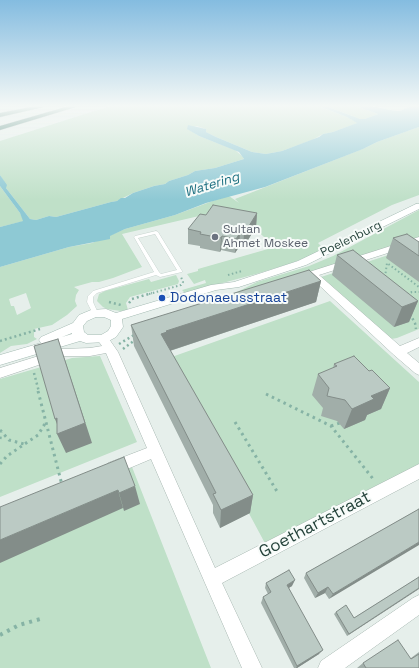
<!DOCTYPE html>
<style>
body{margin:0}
canvas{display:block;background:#e6efeb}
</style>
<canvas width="419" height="668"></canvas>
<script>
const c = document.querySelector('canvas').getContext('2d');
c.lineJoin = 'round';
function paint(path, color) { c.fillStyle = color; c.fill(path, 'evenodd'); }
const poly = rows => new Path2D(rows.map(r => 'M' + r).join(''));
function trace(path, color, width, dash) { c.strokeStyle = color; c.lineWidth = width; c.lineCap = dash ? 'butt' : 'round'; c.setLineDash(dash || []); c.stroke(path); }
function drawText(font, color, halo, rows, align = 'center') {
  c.font = font + ' "Space Grotesk",sans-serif'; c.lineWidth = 4; c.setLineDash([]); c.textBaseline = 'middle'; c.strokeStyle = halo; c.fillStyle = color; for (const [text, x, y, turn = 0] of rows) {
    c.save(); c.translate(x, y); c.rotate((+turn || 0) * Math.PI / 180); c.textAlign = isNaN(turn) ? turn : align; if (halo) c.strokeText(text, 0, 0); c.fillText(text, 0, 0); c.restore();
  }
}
paint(poly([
 [110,106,318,106,347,117,358,123,333,132,323,134,312,140,282,151,266,154,252,152,216,137,206,132,206,129,197,126,188,129,199,136,235,150,242,156,244,159,215,168,195,171,188,175,169,181,165,184,154,186,133,193,117,201,111,202,56,217,49,216,36,220,30,219,6,188,6,185,0,175,0,141],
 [326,106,356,106,378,114,365,119,360,119],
 [419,127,419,195,392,205,318,243,323,248,324,250,292,263,256,274,185,293,182,290,206,283,205,280,194,284,187,274,198,271,198,269,275,247,240,215,231,211,199,216,122,234,142,267,113,278,99,282,92,282,74,287,79,290,76,295,75,301,77,306,67,315,52,325,34,329,34,337,37,339,27,344,11,346,0,353,0,267,69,247,92,243,125,229,175,215,218,199,229,196,239,203,235,199,365,148,377,142],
 [26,293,31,308,17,315,14,306,11,306,9,299],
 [0,186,20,213,24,221,0,227],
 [419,210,419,239,227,297,257,282,309,266,333,256],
 [419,245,419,329,397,338,391,339,321,277],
 [176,275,179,281,178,284,130,297,126,303,128,310,121,311,107,309,103,307,97,301,99,294,105,291,149,279,151,282],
 [330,301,419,382,419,466,267,547,166,359],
 [100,356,137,442,0,497,0,379,72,358],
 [132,467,211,668,0,668,0,522]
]), '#bfe0c8');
paint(poly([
 [318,106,326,106,360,119,365,119,378,114,356,106,371,106,396,111,400,111,411,106,419,106,419,127,377,142,363,149,265,187,206,203,175,215,125,229,110,236,110,239,69,247,0,267,0,227,23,221,20,213,0,186,0,175,7,185,6,188,30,219,36,220,49,216,56,217,111,202,117,201,121,198,125,198,133,193,154,186,165,184,169,181,188,175,195,171,215,168,244,159,239,152,199,136,187,129,188,125,206,129,206,132,216,137,252,152,266,154,282,151,319,137,323,134,333,132,357,123,347,117]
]), '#8ec9d4');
const lane = poly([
 [156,231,158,232,182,271,182,272,160,277,156,275,97,293,93,297,93,302,98,313,95,315,93,314,87,302,88,296,93,291,154,272,134,237,135,236,156,231],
 [155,234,177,270,161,274,159,272,138,238,155,234]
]);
const street = poly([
 [419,237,419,243,319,275,400,346,419,338,419,347,407,353,419,363,419,375,415,373,394,355,307,274,309,272,419,237],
 [103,335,107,336,118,352,215,568,419,464,419,479,222,583,262,668,242,668,151,459,113,475,108,473,106,468,108,463,147,448,106,353,90,356,65,356,0,378,0,368,61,349,90,348,102,346,97,339,99,336,103,335],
 [419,595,419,615,345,668,318,668,321,661,413,598,419,595]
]);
const secondary = poly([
 [416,204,419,204,419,209,306,265,239,287,216,290,122,319,123,327,121,330,116,337,107,342,86,343,80,341,0,365,0,355,41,343,39,340,41,337,73,323,79,315,91,310,106,309,116,313,211,285,234,282,298,261,416,204],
 [96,317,104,317,111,320,111,326,108,331,101,335,88,335,84,332,83,326,87,321,96,317],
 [72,333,72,334,62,337,72,333]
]);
const highway = poly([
 [36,106,48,106,0,117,0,113,36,106],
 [69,106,79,106,0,130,0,126,69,106]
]);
trace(lane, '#a8b8b2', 0.5);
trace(street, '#a8b8b2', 1);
trace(secondary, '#a4bbb3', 1);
trace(highway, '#c2cac8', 1);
trace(poly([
 [228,275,242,271],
 [385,277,387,263,419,287],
 [149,294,181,285,183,282,181,277],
 [407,294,412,292,419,292]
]), '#86b3a5', 2, [1.5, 2.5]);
trace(poly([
 [406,295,409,293],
 [109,302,121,305],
 [129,303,132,299,152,293],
 [410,314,415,323,416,329],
 [0,341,40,329],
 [119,344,134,335],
 [123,349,135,340],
 [34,373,39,392]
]), '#86b3a5', 2.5, [2, 3]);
trace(poly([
 [38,391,62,485],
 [266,394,331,426,374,480],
 [235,422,278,493],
 [331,426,340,423],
 [0,430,9,440,24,444],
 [0,439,1,432],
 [0,464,7,456,38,435,46,422]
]), '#86b3a5', 3, [2.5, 4]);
trace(poly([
 [0,635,19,625,44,618]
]), '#86b3a5', 4, [3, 5]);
paint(lane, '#fff');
paint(street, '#fff');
paint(secondary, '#fff');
paint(highway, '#2f6f62');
paint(poly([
 [257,213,256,227,243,248,239,247,235,253,221,250,220,252,200,248,200,246,188,244,188,229,206,215],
 [393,238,419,242,419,282,386,258],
 [337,255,418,301,409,322,394,327,332,275],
 [321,281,316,302,170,351,253,495,250,513,220,528,213,513,213,505,134,346,131,325],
 [334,364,369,371,390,388,381,409,367,415,365,420,344,429,337,421,321,416,323,408,312,395,318,374,333,368],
 [419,509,329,599,325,593,315,598,304,578,306,573],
 [419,577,347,636,334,614,336,612,354,618],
 [266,583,292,586,289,588,319,654,297,668,294,668,261,603,263,597,268,594,265,588],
 [419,652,419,668,357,668,363,663,411,658]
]), '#a1aea9');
paint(poly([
 [257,213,256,227,243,248,244,234],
 [240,233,239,247,235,253,236,239],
 [222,236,221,250,220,252,221,238],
 [321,281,316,302,169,351,161,334,166,331],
 [418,301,409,322,394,327,402,307],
 [58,339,92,443,66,453,57,434,60,432,55,419,57,418],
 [390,388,381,409,367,415,365,420,344,429,352,409,371,396],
 [135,486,140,504,124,511,119,493],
 [118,490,123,508,0,563,0,540],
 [253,495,250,513,220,528,221,510],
 [419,542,419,545,329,599,333,594],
 [295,580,292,586,285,590,287,585],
 [328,587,325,593,315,598,318,593],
 [419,588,419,589,347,636,349,634],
 [323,650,319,654,297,668,296,668,297,666]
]), '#838d89');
const building = poly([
 [213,205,257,213,244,234,240,233,236,239,222,236,221,238,200,234,201,232,188,229,200,214,206,215,213,205],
 [407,234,419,242,419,256,393,238,407,234],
 [353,250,418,301,402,307,337,255,353,250],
 [309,270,321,281,166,331,167,332,161,334,253,495,221,510,213,494,216,493,131,325,309,270],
 [58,339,85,423,57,434,57,418,55,419,34,346,58,339],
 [354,356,369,371,372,370,390,388,371,396,374,399,352,409,345,400,327,396,329,388,318,374,337,366,334,364,354,356],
 [124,457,135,486,119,493,118,490,0,540,0,507,124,457],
 [419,509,419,542,333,594,328,587,318,593,306,573,419,509],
 [289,570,295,580,287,585,323,650,297,666,263,597,271,592,266,583,289,570],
 [419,577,419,588,349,634,336,612,346,605,354,618,419,577],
 [398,640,411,659,419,654,419,668,366,668,363,663,398,640]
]);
paint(building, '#bbcac4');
trace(building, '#838d89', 1);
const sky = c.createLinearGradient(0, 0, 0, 200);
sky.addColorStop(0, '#84bce0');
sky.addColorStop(0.53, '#f4f8f6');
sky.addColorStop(1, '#f4f8f600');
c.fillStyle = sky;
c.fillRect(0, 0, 419, 200);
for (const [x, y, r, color] of [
 [215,237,4,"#6b7280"],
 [162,298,4,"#1a4fb4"]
]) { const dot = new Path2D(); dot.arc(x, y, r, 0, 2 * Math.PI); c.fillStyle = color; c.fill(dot); trace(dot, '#f7fbf9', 1.5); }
drawText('12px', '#5b616d', '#f7fbf9', [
 ["Sultan",223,230],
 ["Ahmet Moskee",223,244]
], 'left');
drawText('12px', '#24423a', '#f7fbf9', [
 ["Poelenburg",351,239,-26]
]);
drawText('italic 13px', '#1c6f80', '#f7fbf9', [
 ["Watering",212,185,-17]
]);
drawText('14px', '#164399', '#f7fbf9', [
 ["Dodonaeusstraat",170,298]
], 'left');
drawText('17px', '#24423a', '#f7fbf9', [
 ["Goethartstraat",315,525,-28]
]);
</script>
